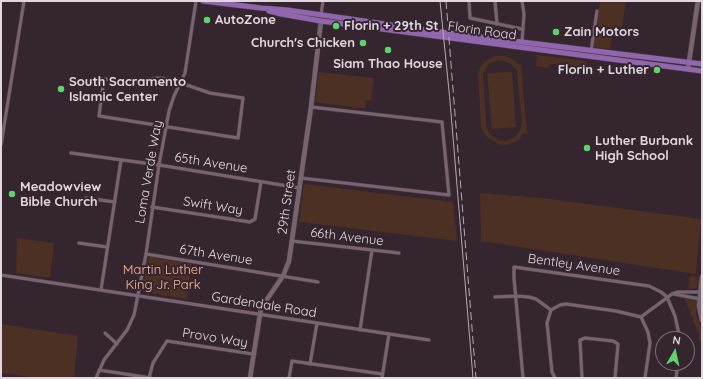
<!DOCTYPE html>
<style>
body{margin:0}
#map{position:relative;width:703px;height:379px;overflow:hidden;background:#35252f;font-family:Quicksand,sans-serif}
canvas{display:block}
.frame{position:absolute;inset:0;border:2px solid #e2d7de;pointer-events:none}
.north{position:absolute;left:655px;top:331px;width:40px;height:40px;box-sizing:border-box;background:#35252f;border:1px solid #7a6c75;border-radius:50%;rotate:9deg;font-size:11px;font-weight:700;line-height:16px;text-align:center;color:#e2d7de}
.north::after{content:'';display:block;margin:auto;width:14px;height:18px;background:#5ed56c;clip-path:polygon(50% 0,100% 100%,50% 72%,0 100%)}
</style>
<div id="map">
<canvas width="703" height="379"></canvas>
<div class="frame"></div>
<div class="north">N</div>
</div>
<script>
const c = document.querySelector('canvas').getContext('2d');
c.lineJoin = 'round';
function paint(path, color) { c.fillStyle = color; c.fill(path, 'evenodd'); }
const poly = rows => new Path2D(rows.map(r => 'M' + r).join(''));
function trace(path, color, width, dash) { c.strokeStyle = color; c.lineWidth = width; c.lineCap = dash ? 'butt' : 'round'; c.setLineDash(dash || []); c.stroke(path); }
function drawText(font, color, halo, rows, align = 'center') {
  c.font = font + ' Quicksand,sans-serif'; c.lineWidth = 4; c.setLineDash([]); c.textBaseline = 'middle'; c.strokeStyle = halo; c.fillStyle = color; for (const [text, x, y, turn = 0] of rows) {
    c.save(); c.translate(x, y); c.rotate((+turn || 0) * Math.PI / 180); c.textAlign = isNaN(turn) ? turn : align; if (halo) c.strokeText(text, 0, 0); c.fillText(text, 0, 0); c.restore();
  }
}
paint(poly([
 [600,1,626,1,622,27,614,26,610,49,594,47,593,43],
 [537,55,587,61,587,66,583,71,573,67,558,64,550,64,549,68,536,66],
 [495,56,505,56,512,59,518,64,521,64,527,134,523,134,519,139,513,143,505,145,498,144,488,138,483,132,481,125,478,73,481,66,486,61],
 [499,60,510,63,517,71,522,122,521,128,518,133,514,138,505,141,499,140,491,135,487,130,486,124,483,74,489,64],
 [319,72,374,78,371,101,366,100,365,109,315,102],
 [512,72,516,127,492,129,487,73],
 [304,184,453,202,457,241,299,222],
 [480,193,542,198,701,219,696,274,481,241],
 [17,238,54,243,50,278,16,273],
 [150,257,192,264,187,299,143,292,142,289,148,259],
 [690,276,698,277,697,288,688,289],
 [684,297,696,301,696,315,702,329,702,342,698,340,699,335],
 [1,324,78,336,74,378,38,378,1,373]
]), '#4c3023');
const street = poly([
 [469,1,470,18,522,29],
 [495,1,497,24],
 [321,15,323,1],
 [522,42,524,14,522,1],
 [591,51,597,11],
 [158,78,169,79,210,93,243,98,238,138,99,116,104,79,130,82,158,78],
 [1,145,24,1],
 [71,153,159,165,300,188],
 [301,178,449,195,442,122,311,107],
 [86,198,115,202],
 [152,207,250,222,255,219,261,182],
 [292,241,399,253],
 [79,243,107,247],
 [146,254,318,282],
 [1,275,429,340],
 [101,290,121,160],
 [674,294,700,299],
 [495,297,516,296,529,297,536,299,551,310],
 [551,310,560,305,566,304,616,311,641,317],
 [551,310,547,323,552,372,555,378],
 [641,317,672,294,678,292,701,292],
 [641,317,648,332,650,343,645,378],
 [360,330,372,250],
 [105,333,117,344],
 [310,364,317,323],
 [99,370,151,378],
 [96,378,104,360,127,330,134,315,146,254,159,165,169,111,174,96,185,73,196,1],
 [149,378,153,363,167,341,253,354],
 [289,378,292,361,382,374],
 [382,378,389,334],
 [523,378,514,278,514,267,649,286,661,292,667,297,675,316,680,339],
 [582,378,580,340,585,338,613,341,618,344,615,378],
 [676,378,678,363]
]);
const secondary = poly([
 [688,69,698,1],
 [702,277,699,306,702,320],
 [250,378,261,308,283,276,289,261,311,107,321,21]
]);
const primary = poly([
 [203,1,261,8,287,10,448,33,702,64],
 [269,11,281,14,321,21,702,71]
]);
trace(street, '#4f424b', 4);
trace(secondary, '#4f424b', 5.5);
trace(primary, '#4f424b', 6);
trace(street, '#776470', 3);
trace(secondary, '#776470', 4.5);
trace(primary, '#9166ae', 5);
trace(poly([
 [440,1,450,101,473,378]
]), '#b6aab1', 1);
trace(poly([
 [446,1,476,378]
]), '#b6aab1', 1, [8, 4]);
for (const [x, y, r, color] of [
 [207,20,4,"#5ed56c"],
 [336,26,4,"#5ed56c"],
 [556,32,4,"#5ed56c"],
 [363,43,4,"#5ed56c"],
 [388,50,4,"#5ed56c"],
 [657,70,4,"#5ed56c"],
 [61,89,4,"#5ed56c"],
 [587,148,4,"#5ed56c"],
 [12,194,4,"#5ed56c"]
]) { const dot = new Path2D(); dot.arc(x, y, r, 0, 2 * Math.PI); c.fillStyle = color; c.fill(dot); trace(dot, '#35252f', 1.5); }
drawText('bold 13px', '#e2d7de', '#35252f', [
 ["AutoZone",215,20],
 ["Florin + 29th St",344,26],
 ["Zain Motors",564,32],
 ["Church's Chicken",355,43,"right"],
 ["Siam Thao House",388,64,"center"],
 ["Florin + Luther",649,70,"right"],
 ["South Sacramento",69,82],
 ["Islamic Center",69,97],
 ["Luther Burbank",595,141],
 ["High School",595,156],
 ["Meadowview",20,187],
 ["Bible Church",20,202]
], 'left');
drawText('13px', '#e2d7de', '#35252f', [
 ["Florin Road",482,31,8],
 ["65th Avenue",211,163,9],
 ["Loma Verde Way",149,172,-80],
 ["29th Street",287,202,-82],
 ["Swift Way",213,206,9],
 ["66th Avenue",347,237,7],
 ["67th Avenue",216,255,9],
 ["Bentley Avenue",574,265,8],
 ["Gardendale Road",264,305,9],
 ["Provo Way",215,338,9]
]);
drawText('13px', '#feba9b', '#35252f', [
 ["Martin Luther",163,270],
 ["King Jr. Park",163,285]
]);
</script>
